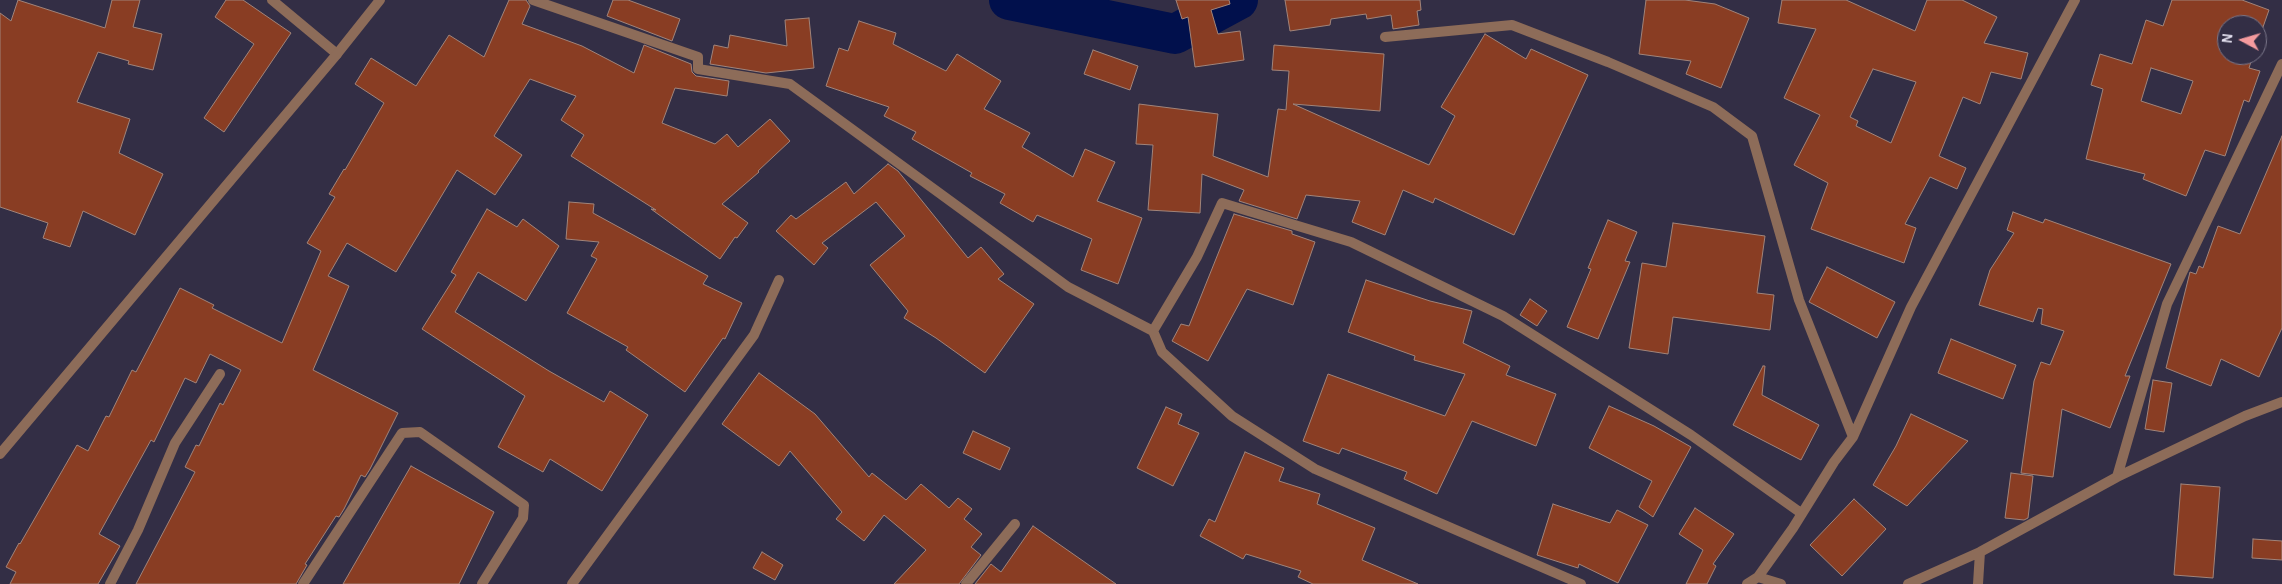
<!DOCTYPE html>
<style>
body{margin:0}
#map{position:relative;width:2282px;height:584px;overflow:hidden;background:#332e45;font-family:"Alegreya Sans",sans-serif}
canvas{display:block}
.north{position:absolute;left:2217px;top:15px;width:50px;height:50px;box-sizing:border-box;background:#332e45;border:1px solid #7a7689;border-radius:50%;rotate:276deg;font-size:14px;font-weight:700;line-height:20px;text-align:center;color:#e4e1f0}
.north::after{content:'';display:block;margin:auto;width:18px;height:22px;background:#f59b9e;clip-path:polygon(50% 0,100% 100%,50% 72%,0 100%)}
</style>
<div id="map">
<canvas width="2282" height="584"></canvas>
<div class="north">N</div>
</div>
<script>
const c = document.querySelector('canvas').getContext('2d');
c.lineJoin = 'round';
const poly = rows => new Path2D(rows.map(r => 'M' + r).join(''));
function trace(path, color, width, dash) { c.strokeStyle = color; c.lineWidth = width; c.lineCap = dash ? 'butt' : 'round'; c.setLineDash(dash || []); c.stroke(path); }
function paint(path, color) { c.fillStyle = color; c.fill(path, 'evenodd'); }
trace(poly([
 [1009,0,1175,34,1238,0]
]), '#01104c', 40);
const building = poly([
 [18,0,105,28,112,0,140,0,133,27,162,34,153,70,128,64,129,61,98,52,77,102,130,119,119,153,163,174,135,235,83,211,70,247,43,238,48,223,0,207,0,13,11,21,18,0],
 [226,0,243,0,291,33,224,132,204,118,254,44,215,17,226,0],
 [509,0,526,0,530,6,522,24,582,46,634,73,644,45,691,64,692,72,696,76,729,81,727,96,675,88,662,123,715,144,727,134,738,147,770,119,790,141,758,171,759,172,722,204,748,223,737,238,735,237,720,259,651,209,656,210,571,156,584,135,561,120,576,96,530,79,494,136,522,155,495,195,457,170,396,272,347,243,328,276,349,286,313,370,398,413,370,469,365,477,361,475,344,509,339,517,336,516,305,564,307,565,296,584,136,584,195,472,185,467,196,445,199,446,220,403,223,405,241,370,210,354,196,383,185,378,154,442,151,440,99,534,120,546,98,584,10,584,16,572,6,567,19,543,20,544,77,445,88,451,106,416,109,417,132,370,136,372,180,288,214,305,212,308,282,343,321,251,307,243,335,197,329,194,344,169,345,170,384,103,355,84,371,58,416,86,449,35,484,57,509,0],
 [613,0,628,0,680,19,672,41,607,16,613,0],
 [1176,0,1229,0,1230,4,1211,10,1218,34,1240,31,1244,60,1195,67,1188,17,1182,19,1176,0],
 [1285,0,1420,0,1421,10,1417,11,1419,25,1393,29,1391,15,1367,19,1366,14,1331,19,1330,25,1290,31,1285,0],
 [1646,0,1685,0,1715,4,1749,18,1721,88,1686,74,1691,61,1639,54,1646,0],
 [1782,0,1846,0,1915,31,1927,0,1962,0,1997,17,1984,43,2028,53,2021,79,1991,72,1980,104,1963,97,1939,156,1966,168,1957,189,1930,177,1905,224,1916,228,1904,263,1811,229,1828,183,1794,165,1820,115,1784,98,1816,29,1778,23,1782,0],
 [1873,69,1916,82,1891,143,1856,126,1858,121,1850,117,1873,69],
 [2172,0,2242,0,2269,10,2257,44,2257,25,2227,25,2227,55,2253,55,2249,68,2260,71,2249,102,2244,100,2225,156,2205,150,2186,196,2143,179,2145,174,2086,159,2103,89,2091,85,2100,54,2132,64,2146,20,2163,26,2172,0],
 [2151,68,2193,81,2181,114,2141,101,2151,68],
 [809,18,814,68,766,73,710,64,714,45,728,48,730,35,787,46,785,20,809,18],
 [859,21,896,33,893,44,946,71,957,54,1001,81,984,109,1030,133,1022,147,1073,177,1085,149,1115,162,1097,201,1142,218,1118,284,1081,270,1092,239,1037,215,1033,222,1000,203,1005,194,970,176,972,173,912,139,916,132,884,116,889,107,826,86,839,48,848,51,859,21],
 [1485,34,1526,59,1531,49,1588,75,1514,235,1435,198,1433,203,1403,190,1385,235,1352,222,1360,201,1306,195,1297,219,1239,201,1244,190,1202,174,1200,213,1148,210,1153,145,1136,144,1139,104,1218,114,1213,156,1268,177,1278,109,1286,110,1289,71,1272,70,1274,45,1384,54,1380,111,1293,104,1429,165,1455,116,1441,107,1485,34],
 [1093,50,1138,66,1130,90,1084,74,1093,50],
 [2282,136,2282,328,2259,377,2221,359,2211,386,2166,368,2190,272,2196,274,2199,266,2203,268,2218,226,2240,234,2282,136],
 [888,164,898,171,968,258,981,247,1004,274,998,279,1034,304,985,373,936,338,904,318,908,311,870,265,905,236,876,202,822,243,828,248,814,265,776,231,791,215,796,219,846,182,854,194,888,164],
 [569,202,594,204,593,213,708,276,703,284,742,303,725,339,723,338,685,392,626,350,628,347,567,313,597,259,591,256,599,242,566,239,569,202],
 [487,209,517,227,523,219,559,246,526,301,478,272,455,312,549,371,604,402,610,391,648,415,602,491,550,459,543,472,498,447,525,396,422,329,456,275,451,272,487,209],
 [2013,212,2043,223,2045,219,2171,264,2125,376,2130,376,2110,428,2062,409,2053,477,2021,473,2034,381,2041,362,2050,365,2064,331,2041,324,2043,309,2038,308,2033,322,1979,305,1990,270,2014,233,2007,230,2013,212],
 [1234,214,1292,231,1292,234,1315,242,1293,305,1247,289,1208,361,1172,341,1181,324,1189,326,1234,214],
 [1608,220,1637,232,1625,261,1630,262,1598,339,1567,327,1591,269,1588,268,1608,220],
 [1673,223,1765,236,1757,293,1774,295,1770,330,1673,317,1668,354,1629,348,1642,263,1666,267,1673,223],
 [1827,267,1895,302,1877,338,1809,302,1827,267],
 [1366,280,1430,301,1472,311,1463,343,1510,366,1506,375,1556,394,1536,446,1472,421,1437,494,1404,479,1407,472,1342,448,1339,454,1303,441,1328,374,1445,416,1465,374,1414,360,1415,356,1348,332,1366,280],
 [1530,299,1547,311,1537,326,1520,315,1530,299],
 [1951,339,2016,365,2003,399,1938,373,1951,339],
 [1763,366,1765,366,1762,395,1819,425,1801,460,1733,425,1763,366],
 [759,373,815,414,869,477,872,473,906,500,921,484,949,508,958,498,972,509,964,519,982,534,971,547,981,555,959,584,894,584,926,550,884,515,864,541,836,519,842,512,790,451,779,466,722,424,759,373],
 [2153,380,2172,383,2164,432,2145,429,2153,380],
 [1609,406,1654,426,1691,447,1653,517,1639,507,1652,481,1589,448,1609,406],
 [1166,407,1182,414,1178,424,1199,433,1173,486,1137,468,1166,407],
 [1911,414,1968,441,1907,506,1873,485,1896,446,1911,414],
 [973,431,1010,448,1000,470,963,453,973,431],
 [1245,452,1284,468,1279,481,1320,494,1317,504,1375,528,1362,560,1418,584,1313,584,1298,577,1301,571,1246,554,1243,559,1200,536,1209,519,1215,522,1245,452],
 [411,466,494,512,459,584,343,584,411,466],
 [2011,473,2033,476,2028,518,2024,520,2005,518,2011,473],
 [2181,484,2220,487,2213,578,2174,575,2181,484],
 [1854,499,1886,529,1842,576,1810,545,1854,499],
 [1553,504,1610,523,1617,510,1648,525,1618,583,1579,564,1578,568,1537,555,1553,504],
 [1695,508,1734,534,1713,564,1716,566,1707,584,1686,584,1703,550,1679,534,1695,508],
 [1033,526,1116,584,975,584,991,564,1001,572,1033,526],
 [2253,539,2282,541,2282,560,2252,558,2253,539],
 [762,552,783,565,775,580,753,568,762,552]
]);
paint(building, '#893d23');
trace(building, '#a1847a', 1);
trace(poly([
 [272,0,337,54],
 [533,0,698,57,698,69,790,84,1068,287,1153,331,1162,352,1232,416,1315,469,1581,584],
 [1385,37,1512,25,1608,62,1713,107,1752,136,1799,300,1853,437],
 [1153,331,1197,257,1222,203,1351,242,1503,316,1691,435,1801,513],
 [2117,477,2167,304,2282,64],
 [1758,577,1781,584],
 [110,584,138,530,175,443,220,374],
 [303,584,402,433,420,432,524,505,523,518,482,584],
 [572,584,754,335,779,280],
 [966,584,1015,524],
 [1747,584,1758,577,1793,528,1834,462,1853,437,1911,307,2075,0],
 [1908,584,1980,552,2117,477,2245,416,2282,402],
 [1978,584,1980,552]
]), '#8d6c59', 10);
trace(poly([
 [0,454,337,54,380,0]
]), '#8d6c59', 10);
</script>
